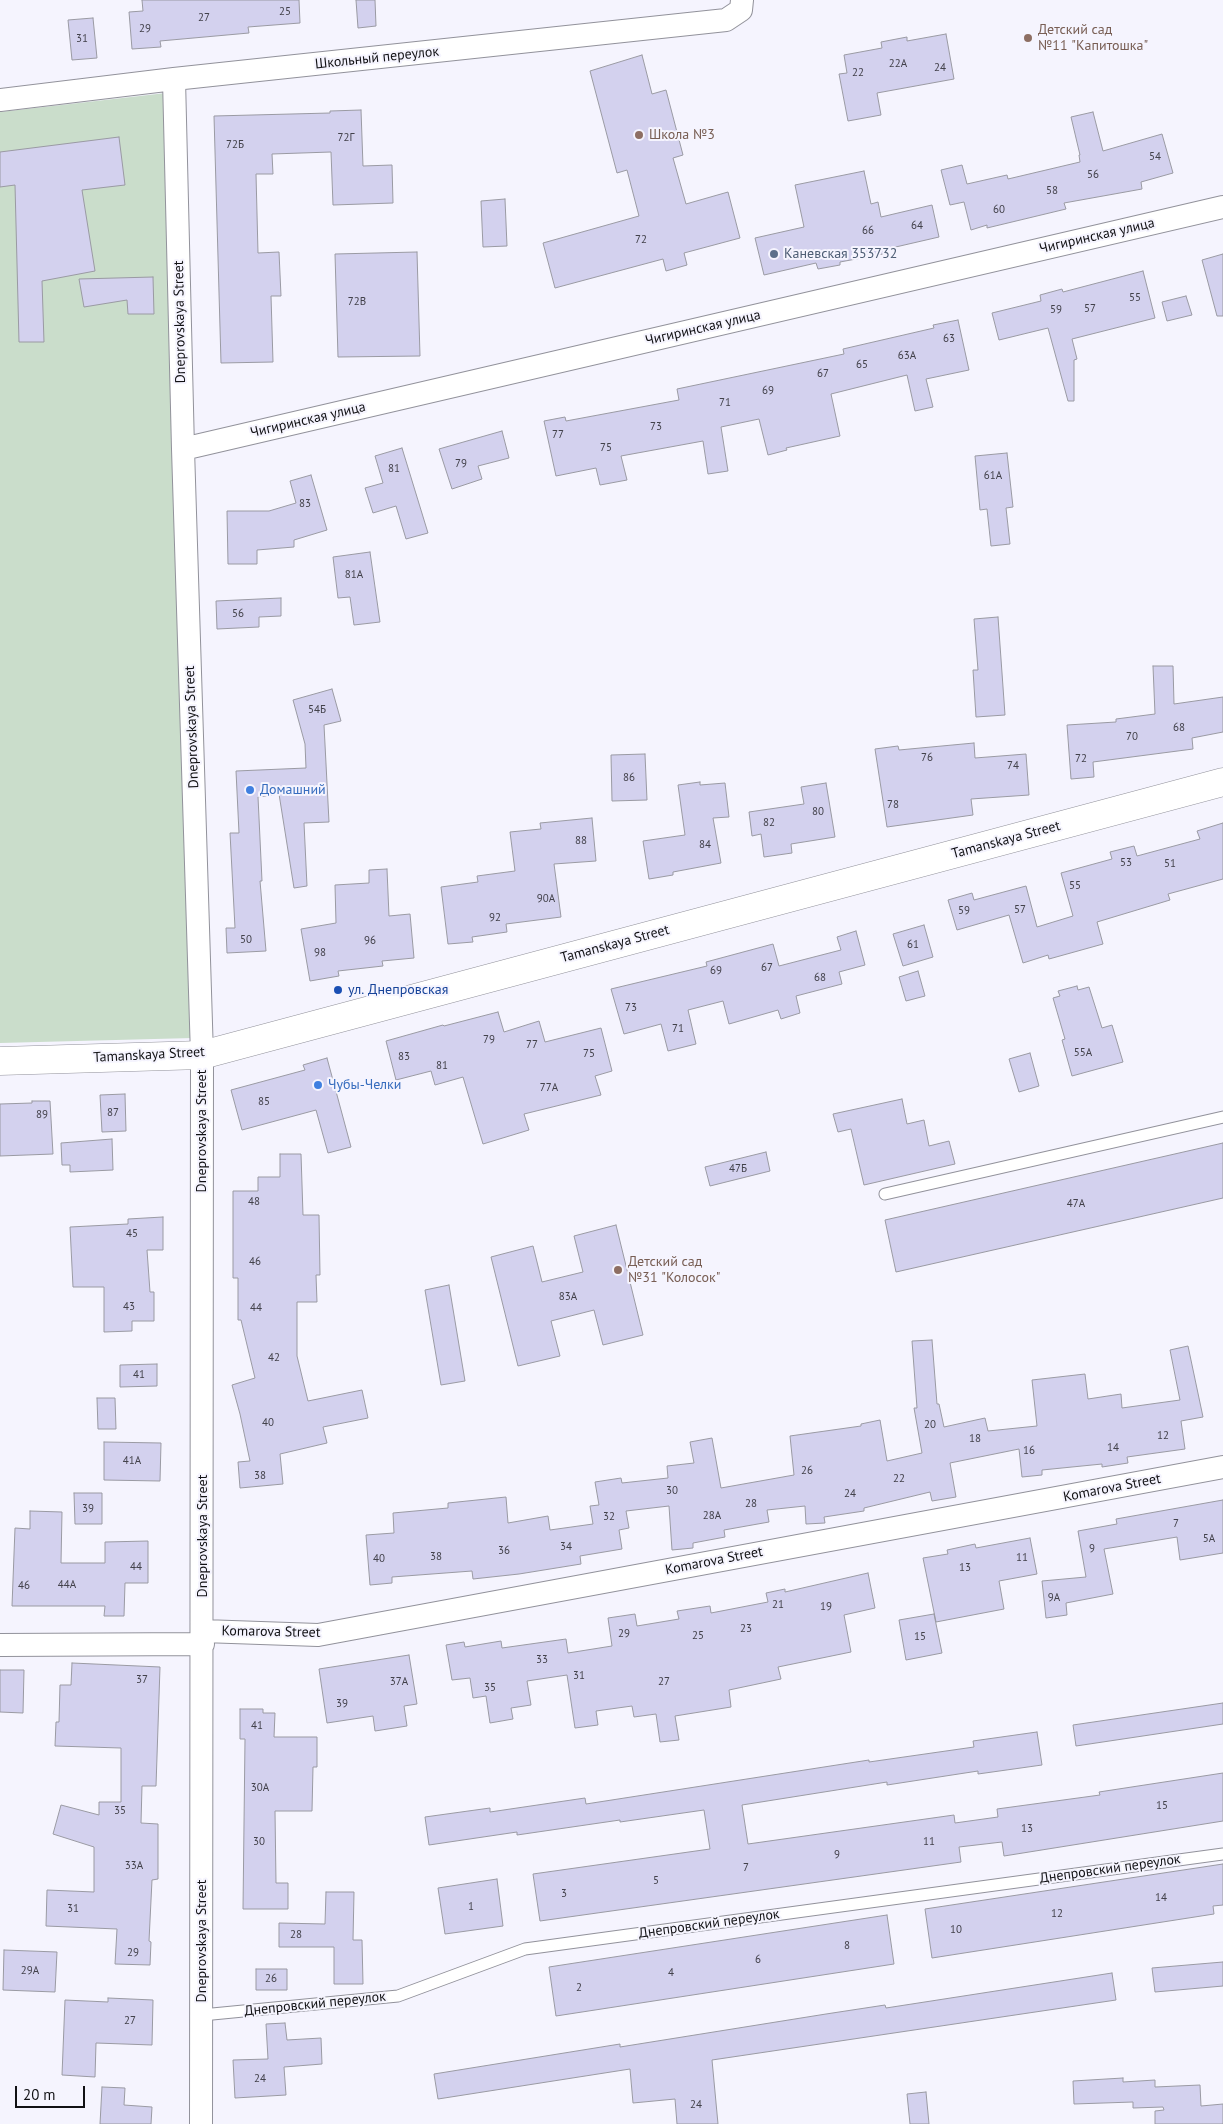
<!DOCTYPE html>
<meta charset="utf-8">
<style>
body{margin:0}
#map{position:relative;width:1223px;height:2124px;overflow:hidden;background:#f5f4fe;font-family:"PT Sans",sans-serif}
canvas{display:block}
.scale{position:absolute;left:15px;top:2086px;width:70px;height:22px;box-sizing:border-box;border:2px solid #111114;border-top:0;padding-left:6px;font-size:15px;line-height:18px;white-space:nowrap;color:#111114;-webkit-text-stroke:4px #f5f4fe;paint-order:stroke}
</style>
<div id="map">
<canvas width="1223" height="2124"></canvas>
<div class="scale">20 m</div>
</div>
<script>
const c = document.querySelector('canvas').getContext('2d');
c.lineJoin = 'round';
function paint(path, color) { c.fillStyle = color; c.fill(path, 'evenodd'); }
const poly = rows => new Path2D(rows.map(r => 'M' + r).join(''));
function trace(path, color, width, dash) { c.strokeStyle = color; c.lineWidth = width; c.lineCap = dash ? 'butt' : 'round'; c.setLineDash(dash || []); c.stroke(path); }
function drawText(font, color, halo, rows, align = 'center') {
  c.font = font + ' "PT Sans",sans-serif'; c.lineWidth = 4; c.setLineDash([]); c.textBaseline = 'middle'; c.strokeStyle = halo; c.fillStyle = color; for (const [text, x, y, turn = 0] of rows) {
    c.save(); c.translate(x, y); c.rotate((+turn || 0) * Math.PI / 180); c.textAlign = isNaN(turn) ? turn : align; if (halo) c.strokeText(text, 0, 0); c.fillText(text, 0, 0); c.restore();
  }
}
paint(poly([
 [166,93,193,1038,0,1043,0,112]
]), '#caddcb');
const building = poly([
 [142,0,299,0,300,23,248,27,249,33,160,41,161,47,132,49,129,12,143,11,142,0],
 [356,0,375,0,376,26,358,28,356,0],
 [93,18,97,58,72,60,68,20,93,18],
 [946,34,954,79,877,93,881,115,848,121,839,74,847,73,844,55,882,48,881,42,907,37,907,41,946,34],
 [642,55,652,94,666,90,683,155,673,158,686,204,728,192,740,238,684,253,687,265,666,271,663,259,555,288,543,243,639,216,627,170,617,173,590,71,642,55],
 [361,110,363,166,392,165,393,203,333,205,331,152,272,154,273,174,256,174,258,253,279,252,281,296,271,296,273,362,221,363,214,116,330,113,330,111,361,110],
 [1093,112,1103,151,1162,134,1173,173,1141,182,1142,189,1064,203,1066,209,987,228,987,225,971,230,964,202,950,205,941,170,962,165,967,184,1007,175,1008,179,1080,162,1079,155,1080,155,1071,117,1093,112],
 [119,137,125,185,82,190,95,271,42,281,44,342,19,342,15,185,0,187,0,152,119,137],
 [864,171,871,204,878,202,881,217,932,205,939,237,887,249,888,253,840,262,840,265,818,269,816,263,764,275,755,238,804,227,795,185,864,171],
 [505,199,507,246,483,247,481,201,505,199],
 [417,252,420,356,338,357,335,254,417,252],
 [1223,254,1223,316,1217,316,1202,260,1223,254],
 [1143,271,1155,318,1072,339,1077,359,1074,360,1074,401,1068,401,1048,328,999,340,992,313,1041,301,1040,295,1062,289,1063,292,1143,271],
 [153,277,154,314,128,314,127,300,84,307,79,279,153,277],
 [1186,296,1192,315,1167,321,1162,302,1186,296],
 [958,320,969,370,926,379,933,407,915,411,907,375,831,394,840,436,786,448,787,450,768,455,759,419,721,427,728,471,708,474,703,441,621,456,627,480,600,485,596,468,556,476,544,421,565,417,566,421,679,400,677,389,844,354,843,349,934,328,933,325,958,320],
 [502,431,509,458,478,466,482,479,452,489,439,449,502,431],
 [402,448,428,533,406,539,396,506,373,513,365,488,383,483,375,456,402,448],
 [1007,453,1013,507,1006,508,1010,544,991,546,987,509,980,510,975,456,1007,453],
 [311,475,327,530,294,540,294,547,257,550,257,564,228,564,227,511,269,511,296,503,290,481,311,475],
 [370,552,380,622,354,625,350,597,338,598,333,557,370,552],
 [281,598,281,616,259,617,259,627,217,629,216,601,281,598],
 [998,617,1005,715,976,717,973,670,978,670,974,619,998,617],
 [1153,666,1173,666,1174,704,1223,697,1223,732,1192,738,1193,749,1093,762,1094,777,1071,779,1067,725,1116,722,1116,719,1155,714,1153,666],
 [332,689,341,721,324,725,329,822,304,823,307,886,294,888,279,794,258,797,262,881,260,881,266,951,227,953,226,928,235,928,230,833,239,833,236,771,306,768,305,744,293,700,332,689],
 [974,743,975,758,1026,754,1029,795,971,799,973,815,887,827,875,749,898,746,899,750,974,743],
 [645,754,647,800,612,801,611,755,645,754],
 [700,782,700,785,725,783,729,817,713,818,721,863,673,872,673,875,649,879,643,841,685,835,678,785,700,782],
 [826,783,835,837,791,844,792,853,764,857,761,834,752,836,749,812,804,804,801,787,826,783],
 [592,818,596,861,554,864,561,917,506,924,507,932,472,937,473,942,448,944,441,887,478,882,477,876,515,871,510,832,541,829,540,823,592,818],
 [1223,823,1223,879,1168,894,1170,900,1097,922,1103,944,1049,959,1048,955,1023,963,1009,915,957,930,948,900,972,893,974,900,1026,886,1037,927,1073,916,1061,873,1112,859,1110,852,1134,846,1137,856,1200,839,1197,831,1223,823],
 [387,869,389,916,410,914,414,958,382,961,383,966,338,971,339,976,310,981,301,929,336,923,335,885,369,883,369,870,387,869],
 [924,925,933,957,903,966,893,934,924,925],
 [856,931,865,965,839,972,842,984,796,996,800,1013,781,1019,778,1010,729,1024,723,1001,688,1010,696,1044,668,1051,661,1024,624,1034,611,989,707,966,706,962,773,944,779,966,841,950,837,937,856,931],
 [918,971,925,996,906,1001,899,977,918,971],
 [1077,986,1078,990,1089,987,1102,1028,1112,1025,1123,1062,1072,1076,1062,1040,1065,1039,1053,998,1060,996,1058,991,1077,986],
 [498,1012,504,1032,539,1021,545,1042,601,1028,612,1071,595,1076,601,1095,524,1114,529,1130,483,1144,463,1077,435,1085,431,1071,396,1080,386,1041,443,1025,444,1026,498,1012],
 [1030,1053,1039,1086,1019,1092,1009,1059,1030,1053],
 [327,1058,351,1147,328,1153,316,1110,242,1130,231,1090,305,1070,303,1065,327,1058],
 [125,1094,126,1131,102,1132,100,1095,125,1094],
 [902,1099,907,1124,924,1120,929,1146,949,1141,955,1164,864,1185,851,1129,838,1132,833,1114,902,1099],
 [32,1101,50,1101,53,1154,0,1156,0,1104,32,1103,32,1101],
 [112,1139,113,1170,70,1172,70,1165,62,1165,61,1143,112,1139],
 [1223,1143,1223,1198,896,1272,885,1220,1223,1143],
 [766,1152,770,1171,710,1186,705,1167,766,1152],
 [280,1154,301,1154,303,1215,319,1215,320,1275,316,1275,317,1302,297,1302,297,1356,308,1401,362,1390,368,1418,323,1427,327,1443,280,1454,283,1484,240,1488,238,1462,250,1461,240,1414,232,1385,255,1378,241,1320,238,1320,238,1278,233,1278,233,1191,258,1191,258,1177,280,1177,280,1154],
 [163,1217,163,1250,147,1250,150,1292,154,1292,154,1321,132,1321,132,1331,104,1332,104,1287,73,1287,70,1227,128,1224,128,1219,163,1217],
 [616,1225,643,1335,603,1345,594,1310,551,1321,560,1356,518,1366,491,1257,533,1246,542,1282,583,1272,574,1236,616,1225],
 [449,1285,465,1381,441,1385,425,1290,449,1285],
 [932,1340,937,1404,939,1404,944,1427,985,1418,988,1431,1037,1426,1032,1380,1085,1374,1088,1399,1121,1394,1122,1408,1180,1400,1170,1350,1188,1346,1203,1417,1181,1421,1185,1449,1127,1457,1128,1463,1102,1467,1102,1464,1042,1470,1042,1475,1022,1477,1019,1449,950,1463,956,1497,932,1501,930,1492,864,1508,864,1511,824,1517,825,1523,806,1524,805,1506,767,1510,769,1522,724,1530,725,1537,693,1543,693,1548,672,1550,669,1506,626,1511,629,1528,619,1530,622,1549,580,1556,581,1564,519,1574,473,1579,472,1571,392,1577,392,1583,370,1585,366,1535,394,1533,393,1513,448,1508,448,1503,506,1497,508,1523,548,1516,550,1530,593,1524,590,1506,599,1505,595,1482,621,1478,622,1483,668,1478,667,1466,694,1463,690,1442,712,1438,721,1488,794,1475,790,1436,861,1426,861,1424,880,1420,887,1461,922,1453,914,1408,917,1408,912,1341,932,1340],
 [157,1364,157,1386,120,1387,120,1365,157,1364],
 [97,1398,115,1398,116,1429,98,1429,97,1398],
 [104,1442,161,1443,160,1481,104,1480,104,1442],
 [74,1493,102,1493,102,1524,75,1524,74,1493],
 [1223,1500,1223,1553,1180,1560,1177,1537,1104,1549,1113,1594,1066,1603,1067,1615,1046,1618,1042,1581,1086,1577,1078,1531,1117,1524,1116,1519,1223,1500],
 [30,1511,62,1512,61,1563,105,1563,105,1542,148,1541,148,1583,125,1583,124,1616,104,1616,105,1606,12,1606,15,1528,30,1529,30,1511],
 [1030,1538,1037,1574,999,1581,1004,1609,936,1622,923,1558,948,1554,947,1550,975,1544,976,1548,1030,1538],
 [868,1573,875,1608,844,1615,851,1652,778,1667,781,1679,729,1690,731,1707,675,1716,679,1740,660,1742,656,1714,634,1717,632,1706,596,1711,598,1725,575,1728,567,1675,527,1681,531,1705,511,1708,513,1719,490,1723,486,1696,473,1698,470,1678,452,1680,446,1645,464,1642,465,1647,501,1641,502,1648,566,1639,568,1653,612,1646,608,1618,635,1614,637,1626,679,1619,677,1611,710,1606,711,1613,768,1602,766,1593,785,1589,785,1592,868,1573],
 [934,1614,942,1653,906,1660,899,1620,934,1614],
 [409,1655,417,1704,404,1706,407,1726,375,1731,373,1716,327,1723,319,1669,409,1655],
 [72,1663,160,1667,156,1786,142,1786,141,1823,158,1824,158,1879,152,1880,149,1941,151,1942,150,1965,115,1964,117,1929,46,1926,47,1890,94,1892,94,1847,53,1834,61,1805,99,1815,99,1802,121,1802,121,1748,55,1746,56,1722,59,1722,60,1685,71,1685,72,1663],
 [0,1670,24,1670,23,1713,0,1712,0,1670],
 [1223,1703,1223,1724,1076,1746,1073,1725,1223,1703],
 [240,1709,263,1709,263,1713,275,1713,274,1737,317,1737,317,1767,313,1767,312,1811,275,1811,276,1883,288,1883,288,1909,243,1909,245,1739,240,1739,240,1709],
 [1037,1732,1042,1765,978,1774,978,1771,887,1785,887,1782,742,1805,748,1844,954,1815,955,1823,998,1817,997,1809,1100,1795,1099,1792,1223,1773,1223,1821,1004,1856,1002,1842,959,1847,961,1862,540,1921,533,1874,710,1849,704,1810,620,1822,620,1820,517,1835,517,1832,429,1845,425,1817,490,1808,490,1812,585,1798,586,1804,869,1760,869,1762,974,1747,973,1741,1037,1732],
 [1223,1864,1223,1905,1213,1906,1214,1914,932,1958,925,1909,1223,1864],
 [497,1879,503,1926,445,1934,438,1888,497,1879],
 [326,1892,354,1892,353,1940,362,1940,363,1984,334,1984,334,1947,279,1947,279,1923,325,1924,326,1892],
 [887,1915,894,1964,556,2016,549,1967,887,1915],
 [4,1950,57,1952,55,1992,3,1990,4,1950],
 [1223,1962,1223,1986,1155,1992,1152,1968,1223,1962],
 [256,1969,287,1969,287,1990,256,1990,256,1969],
 [1112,1973,1116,2000,712,2060,718,2124,677,2124,675,2099,633,2103,630,2069,438,2099,434,2074,620,2044,620,2047,826,2014,885,2005,886,2008,1112,1973],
 [108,1998,153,2000,152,2045,96,2043,95,2077,62,2075,65,2000,108,2002,108,1998],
 [285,2023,287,2040,321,2038,322,2064,284,2067,286,2095,235,2098,233,2060,268,2059,266,2024,285,2023],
 [1123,2078,1123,2082,1155,2080,1155,2087,1200,2085,1201,2106,1223,2104,1223,2124,1155,2124,1155,2111,1164,2110,1163,2107,1133,2108,1133,2102,1074,2104,1073,2081,1123,2078],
 [102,2087,125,2088,124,2105,152,2107,151,2124,100,2124,102,2087],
 [926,2092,929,2124,910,2124,907,2094,926,2092]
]);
paint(building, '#d3d1ee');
trace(building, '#9a9aa3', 1);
const lane = poly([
 [885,1194,1223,1117],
 [202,2015,398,1996,525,1949,1223,1854]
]);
const street = poly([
 [174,79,183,449,202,1055,201,2124],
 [0,100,174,79,726,20,741,10,742,0],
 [183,449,1223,207],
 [203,1631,318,1635,1223,1467],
 [0,1645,203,1644]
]);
const secondary = poly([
 [0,1061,202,1055,1223,782]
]);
trace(lane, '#92929b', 13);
trace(street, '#92929b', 24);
trace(secondary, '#92929b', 29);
trace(lane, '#fff', 11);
trace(street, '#fff', 22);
trace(secondary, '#fff', 28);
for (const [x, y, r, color] of [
 [1028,38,5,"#8d6e63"],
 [639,135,5,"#8d6e63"],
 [774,254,5,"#5c6f8a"],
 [250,790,5,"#3f7fe0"],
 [338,990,5,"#1a4fb4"],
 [318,1085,5,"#3f7fe0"],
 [618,1270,5,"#8d6e63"]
]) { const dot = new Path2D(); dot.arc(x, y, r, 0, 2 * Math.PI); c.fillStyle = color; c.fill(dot); trace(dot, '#f5f4fe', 2); }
drawText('11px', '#42414a', null, [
 ["25",285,12],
 ["27",204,18],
 ["29",145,29],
 ["31",82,39],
 ["22А",898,64],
 ["24",940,68],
 ["22",858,73],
 ["72Г",346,138],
 ["72Б",235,145],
 ["54",1155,157],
 ["56",1093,175],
 ["58",1052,191],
 ["60",999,210],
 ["64",917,226],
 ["66",868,231],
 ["72",641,240],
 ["55",1135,298],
 ["72В",357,302],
 ["57",1090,309],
 ["59",1056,310],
 ["63",949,339],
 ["63А",907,356],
 ["65",862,365],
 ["67",823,374],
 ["69",768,391],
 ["71",725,403],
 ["73",656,427],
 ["77",558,435],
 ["75",606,448],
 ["79",461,464],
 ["81",394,469],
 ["61А",993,476],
 ["83",305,504],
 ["81А",354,575],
 ["56",238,614],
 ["54Б",317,710],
 ["68",1179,728],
 ["70",1132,737],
 ["76",927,758],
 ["72",1081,759],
 ["74",1013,766],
 ["86",629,778],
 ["78",893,805],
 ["80",818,812],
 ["82",769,823],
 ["88",581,841],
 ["84",705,845],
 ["53",1126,863],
 ["51",1170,864],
 ["55",1075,886],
 ["90А",546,899],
 ["57",1020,910],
 ["59",964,911],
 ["92",495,918],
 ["50",246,940],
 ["96",370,941],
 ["61",913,945],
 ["98",320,953],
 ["67",767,968],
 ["69",716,971],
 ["68",820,978],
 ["73",631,1008],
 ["71",678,1029],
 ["79",489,1040],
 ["77",532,1045],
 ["55А",1083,1053],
 ["75",589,1054],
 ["83",404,1057],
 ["81",442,1066],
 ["77А",549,1088],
 ["85",264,1102],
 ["87",113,1113],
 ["89",42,1115],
 ["47Б",738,1169],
 ["48",254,1202],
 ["47А",1076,1204],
 ["45",132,1234],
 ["46",255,1262],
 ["83А",568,1297],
 ["43",129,1307],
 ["44",256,1308],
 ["42",274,1358],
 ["41",139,1375],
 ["40",268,1423],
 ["20",930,1425],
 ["12",1163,1436],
 ["18",975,1439],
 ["14",1113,1448],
 ["16",1029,1451],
 ["41А",132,1461],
 ["26",807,1471],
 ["38",260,1476],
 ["22",899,1479],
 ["30",672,1491],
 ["24",850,1494],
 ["28",751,1504],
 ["39",88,1509],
 ["28А",712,1516],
 ["32",609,1517],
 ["7",1176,1524],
 ["5А",1209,1539],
 ["34",566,1547],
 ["9",1092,1549],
 ["36",504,1551],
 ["38",436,1557],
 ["11",1022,1558],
 ["40",379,1559],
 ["44",136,1567],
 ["13",965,1568],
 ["44А",67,1585],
 ["46",24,1586],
 ["9А",1054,1598],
 ["21",778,1605],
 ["19",826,1607],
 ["23",746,1629],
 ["29",624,1634],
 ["25",698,1636],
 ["15",920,1637],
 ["33",542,1660],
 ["31",579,1676],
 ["37",142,1680],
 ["37А",399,1682],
 ["27",664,1682],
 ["35",490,1688],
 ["39",342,1704],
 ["41",257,1726],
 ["30А",260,1788],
 ["15",1162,1806],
 ["35",120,1811],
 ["13",1027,1829],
 ["30",259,1842],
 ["11",929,1842],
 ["9",837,1855],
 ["33А",134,1866],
 ["7",746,1868],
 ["5",656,1881],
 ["3",564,1894],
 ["14",1161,1898],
 ["1",471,1907],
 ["31",73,1909],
 ["12",1057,1914],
 ["10",956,1930],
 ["28",296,1935],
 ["8",847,1946],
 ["29",133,1953],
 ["6",758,1960],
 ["29А",30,1971],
 ["4",671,1973],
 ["26",271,1979],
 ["2",579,1988],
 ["27",130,2021],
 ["24",260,2079],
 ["24",696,2105]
]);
drawText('14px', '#785e54', '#f5f4fe', [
 ["Детский сад",1038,30],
 ["№11 \"Капитошка\"",1038,46],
 ["Школа №3",649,135],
 ["Детский сад",628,1262],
 ["№31 \"Колосок\"",628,1278]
], 'left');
drawText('14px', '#111114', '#f5f4fe', [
 ["Школьный переулок",377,58,-6],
 ["Чигиринская улица",1097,236,-13],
 ["Dneprovskaya Street",180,322,-91],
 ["Чигиринская улица",703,328,-13],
 ["Чигиринская улица",308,420,-13],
 ["Dneprovskaya Street",192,727,-92],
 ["Tamanskaya Street",1006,840,-15],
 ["Tamanskaya Street",615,944,-15],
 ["Tamanskaya Street",149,1055,-3],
 ["Dneprovskaya Street",202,1131,-90],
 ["Komarova Street",1112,1488,-11],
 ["Dneprovskaya Street",203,1536,-90],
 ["Komarova Street",714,1561,-11],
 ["Komarova Street",271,1632,1],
 ["Днепровский переулок",1110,1869,-8],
 ["Днепровский переулок",709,1924,-8],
 ["Dneprovskaya Street",202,1941,-90],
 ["Днепровский переулок",315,2004,-6]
]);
drawText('14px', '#4e5e75', '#f5f4fe', [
 ["Каневская 353732",784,254]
], 'left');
drawText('14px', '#366cbe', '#f5f4fe', [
 ["Домашний",260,790],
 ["Чубы-Челки",328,1085]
], 'left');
drawText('14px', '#164399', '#f5f4fe', [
 ["ул. Днепровская",348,990]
], 'left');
</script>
